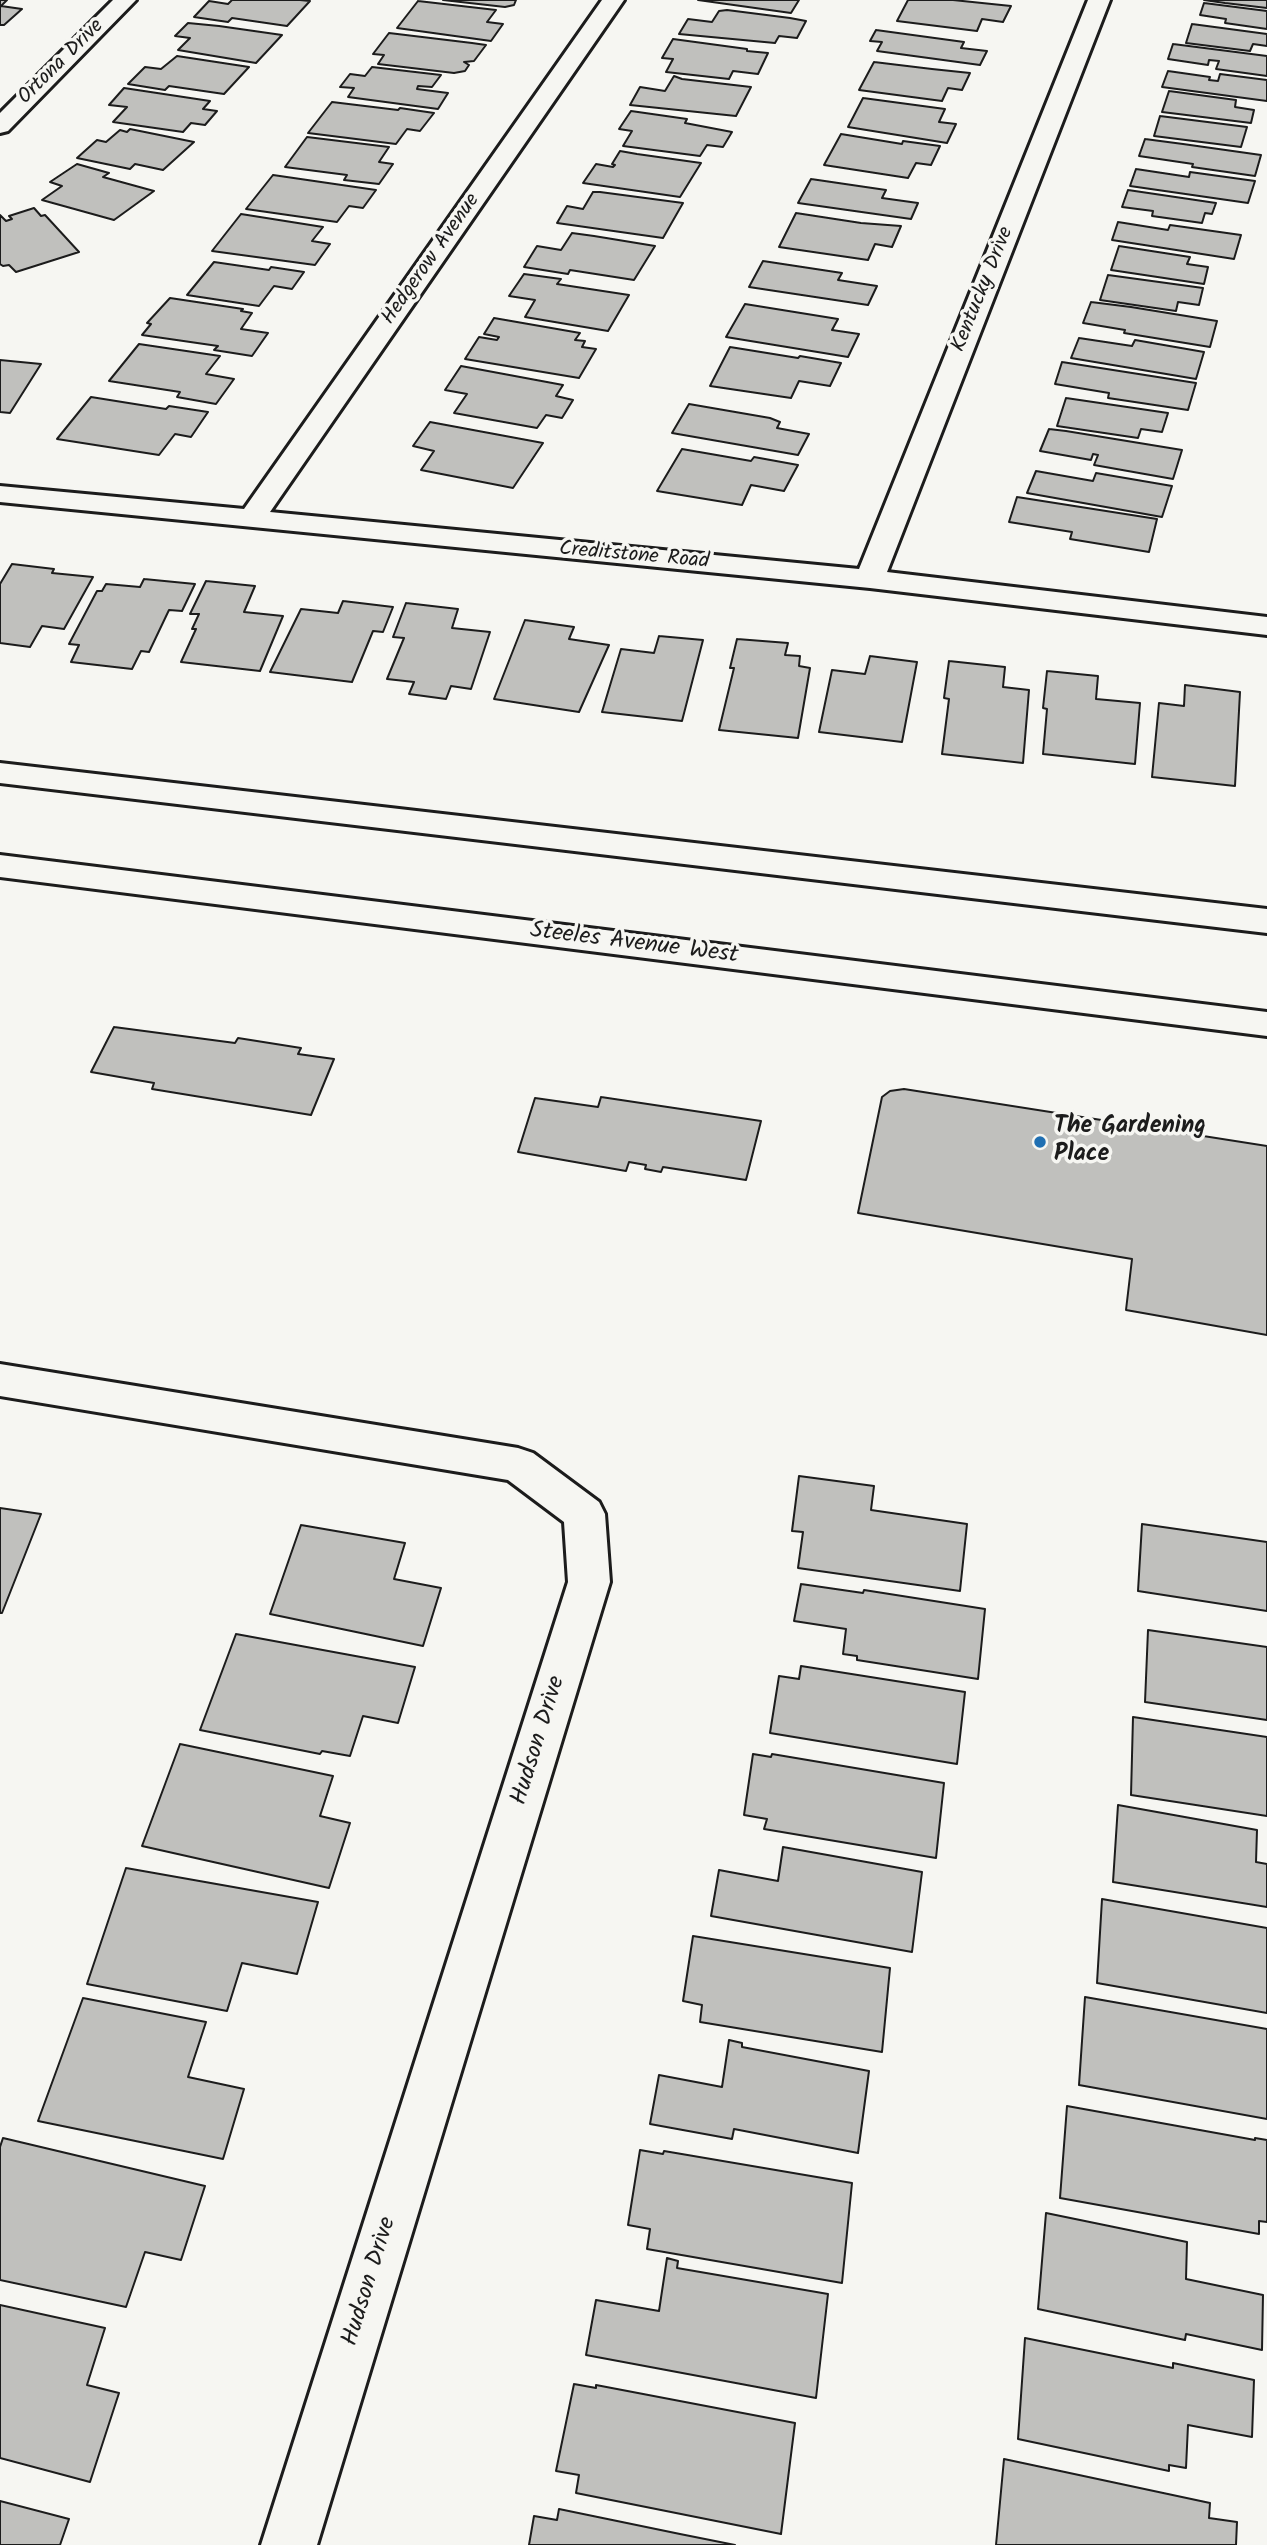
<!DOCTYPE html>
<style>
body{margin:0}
canvas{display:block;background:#f6f6f2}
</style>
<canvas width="1267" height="2545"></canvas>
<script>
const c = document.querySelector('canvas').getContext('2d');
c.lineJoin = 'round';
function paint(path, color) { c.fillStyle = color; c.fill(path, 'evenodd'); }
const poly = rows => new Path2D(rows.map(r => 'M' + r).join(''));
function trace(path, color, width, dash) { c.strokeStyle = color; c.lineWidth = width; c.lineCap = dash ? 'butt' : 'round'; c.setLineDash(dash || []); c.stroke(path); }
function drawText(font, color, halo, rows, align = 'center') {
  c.font = font + ' Kalam,sans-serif'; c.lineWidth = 7; c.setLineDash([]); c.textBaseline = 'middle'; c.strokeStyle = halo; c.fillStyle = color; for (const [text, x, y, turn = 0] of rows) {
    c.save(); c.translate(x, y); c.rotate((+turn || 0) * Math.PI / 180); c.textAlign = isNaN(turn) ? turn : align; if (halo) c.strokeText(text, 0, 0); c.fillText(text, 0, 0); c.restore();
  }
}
const building = poly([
 [0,0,7,0,1,6,22,9,4,25,0,25,0,0],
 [232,0,300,0,310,1,287,26,232,18,228,22,194,17,209,1,228,4,232,0],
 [443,0,516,0,514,5,505,7,443,0],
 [698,0,799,0,791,13,698,0],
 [908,0,953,0,1011,6,1003,22,982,19,977,31,897,21,908,0],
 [1204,0,1267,0,1267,8,1225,3,1204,0],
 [418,1,496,10,487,22,503,24,491,41,397,28,418,1],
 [1204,3,1267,11,1267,29,1225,23,1226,19,1200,15,1204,3],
 [727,10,790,18,806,21,797,38,779,36,775,43,679,34,688,19,712,22,719,11,727,10],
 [188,23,219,26,282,35,256,63,178,50,190,38,175,36,188,23],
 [1192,24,1267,34,1267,46,1253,44,1250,51,1186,43,1192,24],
 [876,30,964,42,961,48,987,51,980,65,877,51,882,42,870,41,876,30],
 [389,33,472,43,486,45,474,61,464,62,469,65,465,71,454,73,378,64,384,55,373,54,389,33],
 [673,39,747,49,747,51,768,53,758,74,733,71,729,79,666,72,673,59,662,58,673,39],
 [1173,44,1267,56,1267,76,1216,69,1219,61,1209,60,1208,65,1168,59,1173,44],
 [177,56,249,67,224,94,169,86,165,90,128,84,145,67,161,69,177,56],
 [874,62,932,69,970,73,962,90,948,88,942,101,859,90,874,62],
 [372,67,441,75,432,87,418,86,417,89,448,93,438,109,348,97,354,88,340,87,350,74,365,76,372,67],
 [1168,71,1210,77,1209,80,1218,81,1220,74,1267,80,1267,101,1162,87,1168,71],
 [674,76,682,79,751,87,736,116,630,105,640,87,665,91,674,76],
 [124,88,210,101,203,109,217,111,205,125,191,123,183,132,113,122,127,107,109,105,124,88],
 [1169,91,1236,100,1235,107,1254,110,1251,123,1162,112,1169,91],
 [863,98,945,109,939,122,956,124,947,143,848,127,863,98],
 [332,102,398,110,400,108,434,113,420,131,407,129,396,144,308,133,332,102],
 [631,111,687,119,685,123,732,132,723,147,707,145,700,156,623,146,632,131,619,129,631,111],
 [1160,116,1247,127,1241,147,1154,136,1160,116],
 [130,129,194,142,163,170,135,164,130,169,77,158,97,140,106,142,120,130,127,132,130,129],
 [841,134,902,144,903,141,940,146,931,165,916,163,908,178,824,165,841,134],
 [307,137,389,147,379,162,393,164,379,184,344,180,347,175,285,167,307,137],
 [1145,139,1183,144,1261,155,1255,176,1192,167,1193,164,1139,156,1145,139],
 [620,151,637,154,701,163,680,197,583,183,596,164,613,167,615,165,612,164,620,151],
 [77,164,109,173,103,177,154,191,114,220,42,200,62,186,50,182,77,164],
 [1136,169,1189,177,1190,172,1255,181,1248,203,1130,186,1136,169],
 [273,175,376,190,363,208,349,206,337,222,246,209,273,175],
 [811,179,886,190,882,198,918,203,911,219,798,203,811,179],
 [1128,190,1216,203,1212,214,1205,213,1202,223,1152,216,1153,211,1122,207,1128,190],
 [593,192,600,192,683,203,663,238,557,223,567,206,583,209,593,192],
 [34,208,41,216,45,215,79,252,16,272,9,265,3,266,0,264,0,215,6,221,12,219,9,216,34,208],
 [796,213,861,223,901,226,892,247,875,244,868,260,779,247,796,213],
 [241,214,323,227,312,241,330,244,315,265,212,251,241,214],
 [1118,222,1168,230,1170,225,1241,235,1234,259,1112,240,1118,222],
 [572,233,594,236,655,246,634,280,570,270,568,274,524,267,537,246,561,250,572,233],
 [1119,246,1190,257,1187,264,1208,267,1204,284,1111,270,1119,246],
 [763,261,842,273,838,280,877,286,868,305,749,287,763,261],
 [214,262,269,270,271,267,304,272,292,289,274,286,259,306,187,295,214,262],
 [524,274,561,279,557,284,629,295,608,331,525,317,535,300,509,296,524,274],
 [1108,275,1203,288,1199,305,1178,302,1176,311,1100,300,1108,275],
 [170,298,243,309,241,311,252,313,241,329,268,333,252,356,214,350,218,346,142,335,151,324,147,323,170,298],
 [1091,302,1131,307,1217,321,1210,347,1124,333,1125,330,1083,323,1091,302],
 [745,304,838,319,832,330,859,334,848,357,726,337,745,304],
 [494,318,580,333,575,340,585,341,582,347,596,349,579,378,465,359,479,337,497,340,499,337,484,334,494,318],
 [1079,338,1132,346,1135,340,1204,352,1196,379,1071,358,1079,338],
 [139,344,220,356,206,374,234,379,216,404,177,397,180,392,109,381,139,344],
 [730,347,798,358,800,356,841,363,830,386,799,381,791,398,710,386,730,347],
 [0,360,41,364,10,413,0,412,0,360],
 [1062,362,1196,383,1188,410,1108,398,1109,393,1055,384,1062,362],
 [461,366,563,385,556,396,573,400,562,418,546,415,537,428,454,413,467,394,445,390,461,366],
 [91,397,166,409,169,406,208,412,191,437,175,434,159,455,57,439,91,397],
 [1066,398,1168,413,1162,432,1141,429,1138,438,1057,426,1066,398],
 [689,404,770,418,780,422,777,428,809,434,798,455,672,433,689,404],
 [430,422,543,443,513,488,421,470,434,451,413,446,430,422],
 [1049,429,1066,431,1182,450,1173,479,1094,465,1098,455,1093,454,1091,460,1040,451,1049,429],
 [682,449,751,461,754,457,798,465,784,491,751,485,742,505,657,491,682,449],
 [1036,471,1093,481,1096,473,1172,486,1162,517,1027,493,1036,471],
 [1017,497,1157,519,1149,552,1070,539,1072,532,1009,522,1017,497],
 [12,564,54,569,52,573,93,577,64,629,42,626,30,647,0,643,0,584,12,564],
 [144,579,195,584,182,611,169,610,149,652,141,651,132,669,71,662,79,645,69,644,97,591,102,591,106,584,140,587,144,579],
 [206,581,255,586,244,612,283,616,260,671,181,662,196,629,192,629,199,614,190,614,206,581],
 [343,601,393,607,383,632,373,631,352,682,270,672,301,609,338,613,343,601],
 [406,603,458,609,452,628,490,632,471,689,451,686,446,699,409,694,414,682,387,679,404,638,393,637,406,603],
 [525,620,574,627,569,639,609,645,579,712,494,699,525,620],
 [659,636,703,640,682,721,602,712,621,649,654,653,659,636],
 [737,639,788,643,785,655,800,656,799,666,810,668,798,738,719,730,734,668,730,668,737,639],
 [870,656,917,662,902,742,819,732,832,670,865,674,870,656],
 [949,661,1005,667,1003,687,1029,690,1023,763,942,754,949,699,944,698,949,661],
 [1047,671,1098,676,1096,699,1140,703,1135,764,1043,754,1047,709,1043,708,1047,671],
 [1185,685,1240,692,1235,786,1152,777,1159,703,1184,706,1185,685],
 [114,1027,235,1043,238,1038,301,1048,298,1054,334,1059,311,1115,152,1089,154,1083,91,1072,114,1027],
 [904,1089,1267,1146,1267,1335,1126,1310,1132,1259,858,1213,882,1097,890,1091,904,1089],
 [601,1097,761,1121,746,1180,663,1167,661,1172,645,1169,646,1165,629,1162,626,1171,518,1152,535,1098,598,1107,601,1097],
 [799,1476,874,1486,871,1510,967,1524,960,1591,798,1568,803,1532,792,1531,799,1476],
 [0,1508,41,1514,2,1613,0,1613,0,1508],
 [1142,1524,1267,1542,1267,1611,1138,1591,1142,1524],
 [301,1525,405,1543,394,1579,441,1588,423,1646,270,1614,301,1525],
 [801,1584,863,1593,864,1590,985,1609,978,1679,857,1660,857,1656,843,1654,846,1629,794,1621,801,1584],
 [1148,1630,1267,1647,1267,1720,1145,1702,1148,1630],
 [236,1634,415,1667,398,1723,363,1716,350,1756,322,1751,320,1754,200,1730,236,1634],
 [801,1666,965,1692,957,1764,770,1733,779,1676,799,1679,801,1666],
 [1133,1717,1267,1737,1267,1816,1131,1795,1133,1717],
 [180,1744,333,1776,320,1816,350,1823,329,1888,142,1846,180,1744],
 [753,1754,771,1757,772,1754,944,1783,936,1858,764,1829,767,1819,744,1815,753,1754],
 [1118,1805,1257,1830,1256,1862,1267,1864,1267,1907,1113,1882,1118,1805],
 [783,1847,922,1872,912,1952,711,1916,719,1870,778,1881,783,1847],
 [126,1868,318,1902,297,1974,242,1963,227,2011,87,1984,126,1868],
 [1102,1899,1267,1928,1267,2013,1097,1983,1102,1899],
 [693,1936,890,1968,882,2052,700,2022,702,2005,683,2001,693,1936],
 [1085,1997,1267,2029,1267,2119,1079,2085,1085,1997],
 [83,1998,206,2022,188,2077,244,2089,223,2159,38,2121,83,1998],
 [729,2040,742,2043,742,2047,869,2071,858,2153,734,2129,732,2139,650,2124,659,2075,722,2087,729,2040],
 [1067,2106,1255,2140,1255,2138,1267,2140,1267,2222,1259,2221,1259,2234,1060,2198,1067,2106],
 [3,2138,205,2186,181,2260,145,2252,126,2307,0,2280,0,2147,3,2138],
 [640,2150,663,2154,664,2151,852,2183,842,2283,647,2249,650,2229,628,2225,640,2150],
 [1046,2213,1187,2242,1186,2279,1263,2295,1262,2350,1186,2334,1185,2340,1038,2309,1046,2213],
 [667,2258,678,2261,677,2268,828,2294,816,2398,586,2355,596,2300,659,2311,667,2258],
 [0,2305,105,2328,87,2385,119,2393,90,2482,0,2458,0,2305],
 [1025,2338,1173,2368,1173,2363,1254,2380,1252,2437,1188,2425,1186,2468,1169,2465,1169,2471,1018,2439,1025,2338],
 [574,2384,596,2388,596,2385,795,2423,781,2534,576,2493,579,2475,556,2471,574,2384],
 [1004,2459,1210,2503,1209,2518,1237,2522,1236,2545,996,2545,1004,2459],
 [0,2501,69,2519,60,2545,0,2545,0,2501],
 [559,2509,680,2534,735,2545,529,2545,534,2516,557,2520,559,2509]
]);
paint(building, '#c0c0bd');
trace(building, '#1c1c1c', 2);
const street = poly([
 [113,0,136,0,8,131,0,133,0,113,113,0],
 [602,0,624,0,270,512,859,569,1088,0,1110,0,887,572,1267,617,1267,635,870,588,0,502,0,486,244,509,602,0],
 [0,1364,518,1448,533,1453,599,1502,605,1514,610,1582,317,2545,261,2545,568,1582,564,1522,508,1480,0,1396,0,1364]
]);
const secondary = poly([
 [0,763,1267,909,1267,933,0,783,0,763],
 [0,855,1267,1012,1267,1036,0,877,0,855]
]);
trace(street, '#1c1c1c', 6);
trace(secondary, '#1c1c1c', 6);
paint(street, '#f6f6f2');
paint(secondary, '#f6f6f2');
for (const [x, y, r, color] of [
 [1040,1142,7,"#1f6fb2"]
]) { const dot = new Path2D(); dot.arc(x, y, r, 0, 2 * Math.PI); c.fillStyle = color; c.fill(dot); trace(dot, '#f6f6f2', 2.5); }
drawText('21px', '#1c1c1c', '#f6f6f2', [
 ["Ortona Drive",62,63,-45],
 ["Hedgerow Avenue",432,260,-55],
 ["Kentucky Drive",984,290,-68],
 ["Creditstone Road",634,557,5]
]);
drawText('24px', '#1c1c1c', '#f6f6f2', [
 ["Steeles Avenue West",634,945,7],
 ["Hudson Drive",540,1741,-73],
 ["Hudson Drive",371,2282,-73]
]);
drawText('bold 24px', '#1c1c1c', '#f6f6f2', [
 ["The Gardening",1054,1128],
 ["Place",1054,1156]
], 'left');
</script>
